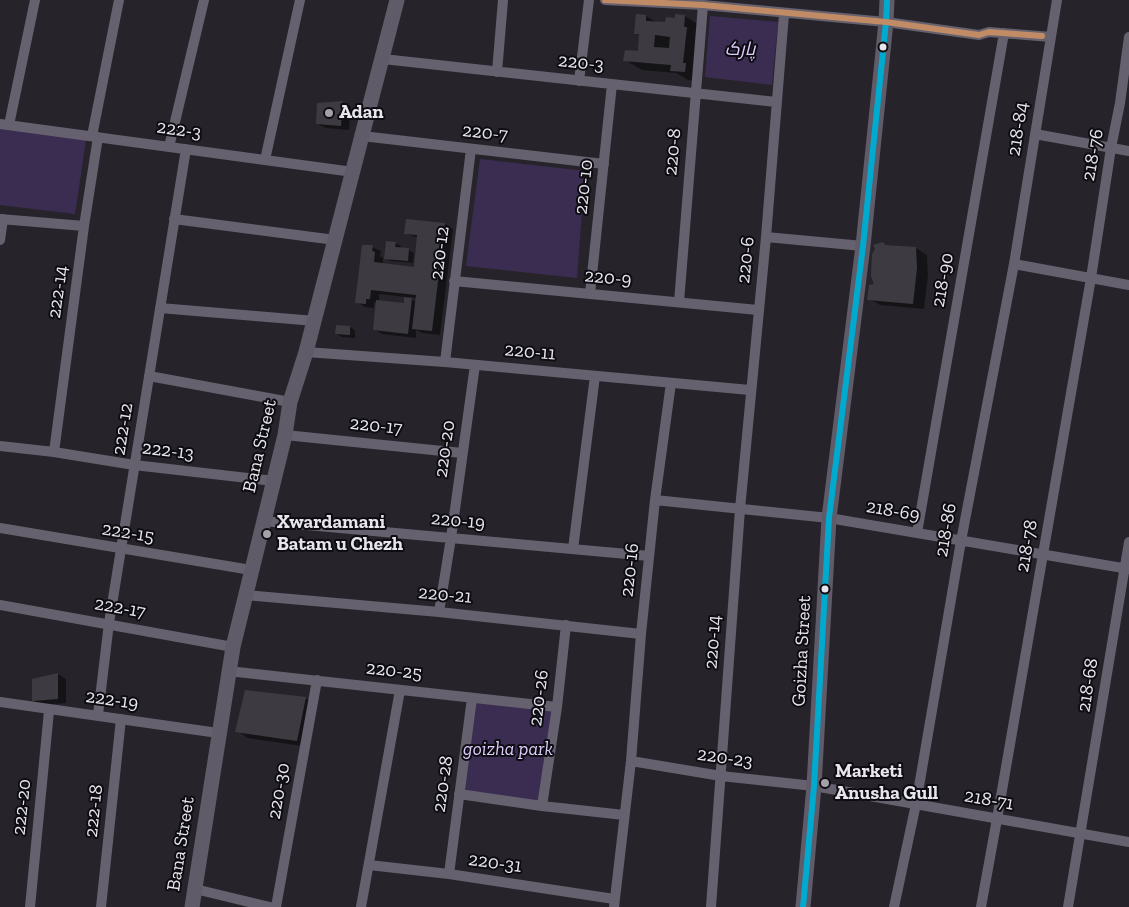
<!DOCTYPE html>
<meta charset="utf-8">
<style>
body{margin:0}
canvas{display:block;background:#26242a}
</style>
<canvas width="1129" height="907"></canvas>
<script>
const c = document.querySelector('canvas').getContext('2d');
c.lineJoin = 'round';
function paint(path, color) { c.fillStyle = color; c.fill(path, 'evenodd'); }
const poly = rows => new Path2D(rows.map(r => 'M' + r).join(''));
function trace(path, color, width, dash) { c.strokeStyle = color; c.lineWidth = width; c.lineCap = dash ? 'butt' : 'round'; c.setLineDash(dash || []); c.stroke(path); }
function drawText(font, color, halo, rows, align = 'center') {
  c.font = font + ' "Zilla Slab",Cairo,serif'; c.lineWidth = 4; c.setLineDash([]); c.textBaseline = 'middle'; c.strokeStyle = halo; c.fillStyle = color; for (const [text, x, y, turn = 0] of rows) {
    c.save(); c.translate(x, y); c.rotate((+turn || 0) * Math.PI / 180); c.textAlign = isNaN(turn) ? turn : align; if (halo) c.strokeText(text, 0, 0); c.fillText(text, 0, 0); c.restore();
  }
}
paint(poly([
 [710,16,778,22,772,85,705,77],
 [0,128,86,140,75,214,0,205],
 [480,159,585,171,577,278,466,266],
 [472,698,557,707,542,806,459,794]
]), '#3b2d52');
paint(poly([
 [646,16,658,23,666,24,685,16,701,26,702,81,688,80,676,73,642,70,625,60,639,52,640,36,636,33],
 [342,102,351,106,349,130,326,128,317,124],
 [445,224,453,229,440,335,422,333,416,330,416,338,382,334,374,329,377,303,374,302,374,308,365,307,357,302,372,247,381,251,380,256,383,258,383,264,415,270,418,238,405,233],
 [379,294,406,297,405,304,379,302],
 [408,297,417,298,416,302],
 [395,243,401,246,400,249,408,250,414,253,413,263,391,261,385,258],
 [887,246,916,248,927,255,928,275,924,309,880,305,869,299,875,284],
 [350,327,355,330,355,338,342,337,336,334],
 [58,674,66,679,66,703,41,705,33,701],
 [305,698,316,704,308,747,248,738,237,731]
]), '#0007');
paint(poly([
 [636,14,646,15,646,21,665,22,666,17,675,18,675,14,685,15,684,27,687,27,683,63,686,63,685,72,670,71,671,65,623,61,625,50,638,51,639,34,634,34],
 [655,35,670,37,669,48,654,47],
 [343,101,341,126,316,124,317,103],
 [406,219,445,223,432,331,412,329,416,295,371,290,370,299,366,299,366,304,355,303,362,245,373,245,372,251,375,252,374,262,414,267,417,235,404,234],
 [386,241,396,242,395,247,409,248,408,261,384,259],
 [883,242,885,245,916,247,917,268,913,304,867,300,869,285,874,284,871,276,872,254,875,249,873,245],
 [404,297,412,298,408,334,373,330,376,300,404,303],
 [336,325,350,326,350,335,335,334],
 [58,673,58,699,32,701,32,679],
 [245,690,306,697,297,741,235,732]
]), '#3d3b41');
trace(poly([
 [605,0,703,5,886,22,979,35,989,32,1051,37],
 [383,59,776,102],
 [497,72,503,0],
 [579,81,589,0],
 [0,124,353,172],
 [9,125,35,0],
 [1035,134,1129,151],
 [92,136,119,0],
 [362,136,604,164],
 [169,147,204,0],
 [265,160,300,0],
 [0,219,84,226],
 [174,219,335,240],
 [766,237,863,246],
 [0,240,3,219],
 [1014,264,1129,285],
 [454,281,758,310],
 [590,294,612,84],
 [679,302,703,5],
 [160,308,315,321],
 [306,352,445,362,750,390],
 [445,362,471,149],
 [149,376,290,402],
 [285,435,462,453],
 [0,446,54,452,134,465,274,481],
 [54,452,84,226,98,137],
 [655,500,829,518,1129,569],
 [263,521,649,556],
 [0,528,251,570],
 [917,533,1004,33],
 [573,549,595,376],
 [245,595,439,612,641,634],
 [0,605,233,647],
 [439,612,451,538,475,365],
 [228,671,557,707],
 [0,702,218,733],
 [98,715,109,623,186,149],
 [631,761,721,776,814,786,1129,842],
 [459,794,542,806,624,815],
 [542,806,557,707,566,625],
 [369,865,449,874,614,899],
 [449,874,472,698],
 [195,889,270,907],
 [30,907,49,711],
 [101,907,121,719],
 [276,907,317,680],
 [361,907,400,690],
 [614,907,631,761,641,634,655,500,671,383],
 [711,907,740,509,766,237,784,14],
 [894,907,916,804,961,541,1014,264,1057,0],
 [981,907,997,819,1091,278,1111,148,1120,103,1129,37],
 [1068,907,1129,542]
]), '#66616f', 10);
trace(poly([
 [192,907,233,647,285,435,290,402,306,352,397,0],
 [803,907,814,786,829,518,863,246,886,22,887,0]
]), '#5f5b68', 15);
trace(poly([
 [803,907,814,786,829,518,863,246,886,22,887,0]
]), '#00a9ce', 6);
trace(poly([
 [605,0,703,5,886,22,979,35,989,32,1042,36]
]), '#c18c65', 6);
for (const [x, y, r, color] of [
 [883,47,4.5,"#e8e5ee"],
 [329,113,5,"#a4a1a9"],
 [267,534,5,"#a4a1a9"],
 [825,589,4.5,"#e8e5ee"],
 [825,783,5,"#a4a1a9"]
]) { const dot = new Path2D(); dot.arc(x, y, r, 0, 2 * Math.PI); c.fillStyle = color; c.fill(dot); trace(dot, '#0d0c11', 2); }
drawText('italic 19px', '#ddccfd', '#0d0c11', [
 ["پارک",740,50],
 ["goizha park",508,750]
]);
drawText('19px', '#e8e5ee', '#0d0c11', [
 ["220-3",581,63,6],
 ["218-84",1018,129,-81],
 ["222-3",179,130,8],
 ["220-7",485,133,6],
 ["220-8",673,152,-85],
 ["218-76",1093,155,-80],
 ["220-10",584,187,-84],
 ["220-12",440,253,-83],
 ["220-6",746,260,-84],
 ["220-9",608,278,5],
 ["218-90",943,280,-80],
 ["222-14",58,292,-82],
 ["220-11",530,352,5],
 ["220-17",376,426,6],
 ["222-12",123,429,-81],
 ["Bana Street",260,446,-77],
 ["220-20",445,449,-82],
 ["222-13",168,451,7],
 ["218-69",893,511,10],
 ["220-19",458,521,5],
 ["218-86",946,530,-80],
 ["222-15",128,533,9],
 ["218-78",1027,546,-80],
 ["220-16",630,570,-84],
 ["220-21",445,595,5],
 ["222-17",120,608,10],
 ["220-14",713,642,-86],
 ["Goizha Street",802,651,-87],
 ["220-25",394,671,6],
 ["218-68",1088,685,-81],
 ["220-26",539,698,-83],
 ["222-19",112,700,8],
 ["220-23",725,758,8],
 ["220-28",443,784,-82],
 ["220-30",279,791,-80],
 ["218-71",989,800,10],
 ["222-20",22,807,-84],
 ["222-18",94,811,-84],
 ["Bana Street",181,844,-81],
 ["220-31",495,863,8]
]);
drawText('bold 19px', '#e8e5ee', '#0d0c11', [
 ["Adan",339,113],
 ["Xwardamani",277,523],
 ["Batam u Chezh",277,545],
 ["Marketi",835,772],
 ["Anusha Gull",835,794]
], 'left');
</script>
